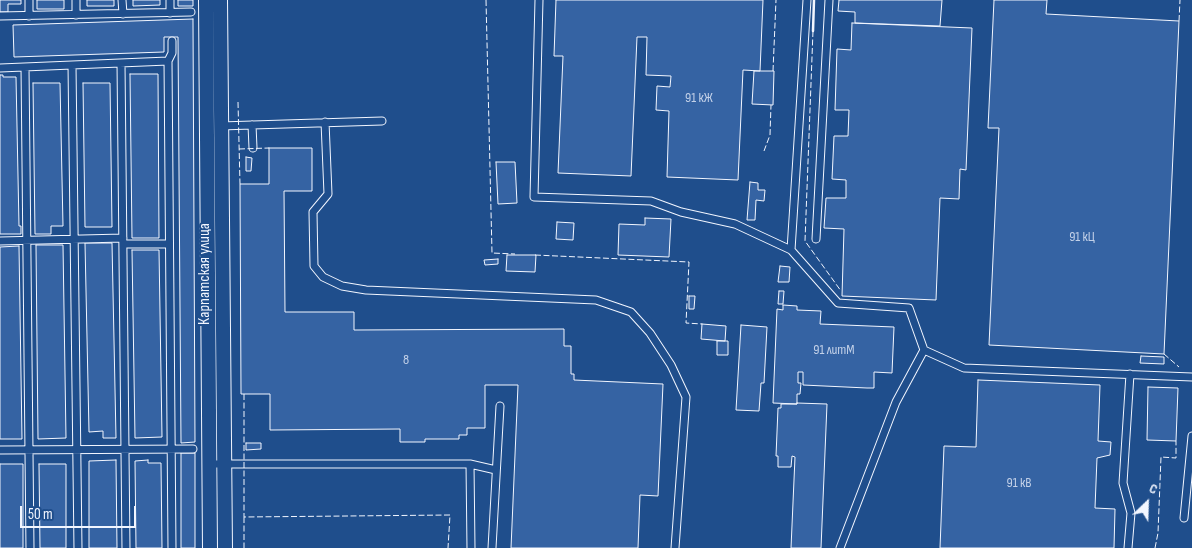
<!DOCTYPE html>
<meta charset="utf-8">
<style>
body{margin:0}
#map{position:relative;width:1192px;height:548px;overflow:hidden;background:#1f4e8c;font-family:"Sofia Sans Condensed",sans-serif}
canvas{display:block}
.north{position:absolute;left:1122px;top:478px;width:50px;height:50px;-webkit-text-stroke:4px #1f4e8c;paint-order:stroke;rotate:24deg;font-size:14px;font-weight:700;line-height:20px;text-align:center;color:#f2f6ff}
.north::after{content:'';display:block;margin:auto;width:18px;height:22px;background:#f2f6ff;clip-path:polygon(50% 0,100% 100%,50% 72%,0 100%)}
.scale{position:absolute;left:20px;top:506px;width:116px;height:22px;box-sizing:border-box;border:2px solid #f2f6ff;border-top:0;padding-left:6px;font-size:15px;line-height:18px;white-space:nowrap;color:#f2f6ff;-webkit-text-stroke:4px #1f4e8c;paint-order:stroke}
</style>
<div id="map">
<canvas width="1192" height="548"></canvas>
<div class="north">С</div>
<div class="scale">50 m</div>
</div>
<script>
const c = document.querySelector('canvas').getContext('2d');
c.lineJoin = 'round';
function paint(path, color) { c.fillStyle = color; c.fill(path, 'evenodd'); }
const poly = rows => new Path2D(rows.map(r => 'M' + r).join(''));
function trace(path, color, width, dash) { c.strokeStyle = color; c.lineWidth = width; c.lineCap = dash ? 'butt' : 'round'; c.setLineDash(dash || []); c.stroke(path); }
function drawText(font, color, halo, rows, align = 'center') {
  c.font = font + ' "Sofia Sans Condensed",sans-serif'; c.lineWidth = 4; c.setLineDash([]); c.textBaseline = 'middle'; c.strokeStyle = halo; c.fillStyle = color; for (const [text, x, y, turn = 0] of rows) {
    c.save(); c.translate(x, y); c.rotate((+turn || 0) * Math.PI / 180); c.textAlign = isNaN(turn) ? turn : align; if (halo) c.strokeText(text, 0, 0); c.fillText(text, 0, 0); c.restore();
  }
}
const building = poly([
 [0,0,21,0,21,4,8,4,8,12,0,12,0,0],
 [37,0,64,0,64,9,37,9,37,0],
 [87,0,114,0,114,6,87,6,87,0],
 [133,0,160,0,160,5,133,6,133,0],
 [178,0,193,0,193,6,178,6,178,0],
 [556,0,763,0,760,71,743,70,738,180,667,177,669,111,656,110,657,86,670,87,671,76,646,75,647,37,637,37,631,176,558,173,563,56,554,56,556,0],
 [839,0,942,0,940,26,855,23,855,12,838,11,839,0],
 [994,0,1047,0,1046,14,1179,21,1164,354,989,345,999,128,988,128,994,0],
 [193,19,195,442,181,443,178,37,164,37,164,52,14,57,13,25,193,19],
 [852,23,972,28,966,170,960,169,959,199,940,198,936,300,842,296,844,229,824,228,826,198,846,198,846,180,832,179,834,136,848,136,849,110,835,110,837,49,851,50,852,23],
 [754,71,774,71,773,105,752,104,754,71],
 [130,74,158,74,159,238,132,238,130,74],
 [0,75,3,75,3,77,16,77,19,226,21,226,21,234,0,234,0,75],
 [33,83,60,83,63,226,51,226,51,234,35,234,33,83],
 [83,83,110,83,112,227,85,227,83,83],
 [269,148,312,148,312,191,284,191,285,312,354,312,354,330,564,329,564,346,571,346,571,374,574,374,574,380,663,384,658,496,640,495,638,548,511,548,518,385,485,385,485,428,467,428,467,435,459,435,459,439,425,439,425,442,400,442,400,429,270,430,270,394,241,394,240,184,269,184,269,148],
 [246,157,252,158,251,171,246,171,246,157],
 [496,162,515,162,517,203,498,204,496,162],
 [750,182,758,183,758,190,765,190,764,201,756,200,755,220,747,220,750,182],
 [645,218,671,219,669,257,618,255,619,224,645,225,645,218],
 [557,222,574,223,573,240,556,239,557,222],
 [85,243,112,243,116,438,103,438,103,431,89,432,85,243],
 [36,245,63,245,66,438,38,439,36,245],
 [19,246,22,439,0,439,0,247,19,246],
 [132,250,159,250,162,437,135,438,132,250],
 [507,255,536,255,535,272,506,271,507,255],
 [498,259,498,264,485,265,484,260,498,259],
 [780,266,790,267,789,282,778,282,780,266],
 [779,291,784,291,783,304,778,304,779,291],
 [689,296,695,296,694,309,689,309,689,296],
 [783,305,797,306,797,310,821,311,820,324,894,327,892,373,874,372,874,388,867,388,803,385,803,372,798,372,798,383,801,383,800,394,797,394,797,404,773,403,777,309,783,310,783,305],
 [702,324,726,326,725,341,701,339,702,324],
 [741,325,767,327,764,383,761,383,759,411,736,410,741,325],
 [717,341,728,341,728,355,717,355,717,341],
 [1141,356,1164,357,1164,364,1140,363,1141,356],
 [978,380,1100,385,1098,441,1111,442,1110,455,1097,458,1095,508,1115,509,1114,548,940,548,944,446,976,447,978,380],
 [1148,387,1178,388,1176,441,1147,440,1148,387],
 [797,403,827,404,821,548,791,548,795,457,792,456,791,467,778,467,778,456,776,456,778,408,781,408,781,404,797,404,797,403],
 [246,443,261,443,261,449,246,450,246,443],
 [181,453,195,453,195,548,181,548,181,453],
 [116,460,117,548,89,548,89,461,116,460],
 [148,460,148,463,161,463,162,548,136,548,135,461,148,460],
 [0,464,23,464,23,548,0,548,0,464],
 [39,464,66,464,66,548,40,548,39,464]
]);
paint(building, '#3563a3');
trace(building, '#f2f6ff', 1);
const service = poly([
 [29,0,29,16],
 [76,0,76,15],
 [122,0,123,14],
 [170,0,170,13],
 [539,0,534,197,651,201,681,212,735,224,791,250,838,303,909,308,924,350,964,368,1192,377],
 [0,16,191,12],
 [121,63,126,548],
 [72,65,78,548],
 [25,67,30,548],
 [0,68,168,61],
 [325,122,328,194,313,212,314,266,323,277,342,286,366,290,596,300,631,312,650,333,671,365,686,397,675,548],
 [252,125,253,148],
 [220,126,382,121],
 [816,239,829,0],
 [0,241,123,238],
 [123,244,169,244],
 [791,250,807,0],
 [0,450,193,449],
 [210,464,470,464,496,470],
 [470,464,471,548],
 [1184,518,1192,436],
 [172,548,168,61,172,53,172,41],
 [492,548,500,406],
 [840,548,896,402,924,350],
 [1128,548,1131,513,1123,483,1130,374]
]);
const minor = poly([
 [206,0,210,548],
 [220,0,225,548]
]);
trace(service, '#f2f6ff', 9);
trace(minor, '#f2f6ff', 16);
trace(service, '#1f4e8c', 7);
trace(minor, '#1f4e8c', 14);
trace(poly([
 [486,0,492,253,515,254],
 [1179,21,1180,0],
 [813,31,805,241,841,291],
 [773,71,776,0],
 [238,102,240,184],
 [239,149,269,148],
 [764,151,770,135,771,105],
 [535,255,689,262,686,323,702,324],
 [1164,354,1179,367],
 [244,394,244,517,450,515,448,548],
 [244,517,244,548],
 [1155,548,1158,533,1161,457,1176,458,1176,441]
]), '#f2f6ff', 1, [6, 2.5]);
trace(poly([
 [813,31,814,0]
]), '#f2f6ff', 2.5);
drawText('14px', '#c3d1e8', null, [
 ["91 кЖ",699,98],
 ["91 кЦ",1082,237],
 ["91 литМ",834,350],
 ["8",406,360],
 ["91 кВ",1019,483]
]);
drawText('16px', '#f2f6ff', '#1f4e8c', [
 ["Карпатская улица",205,274,-90]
]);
</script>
